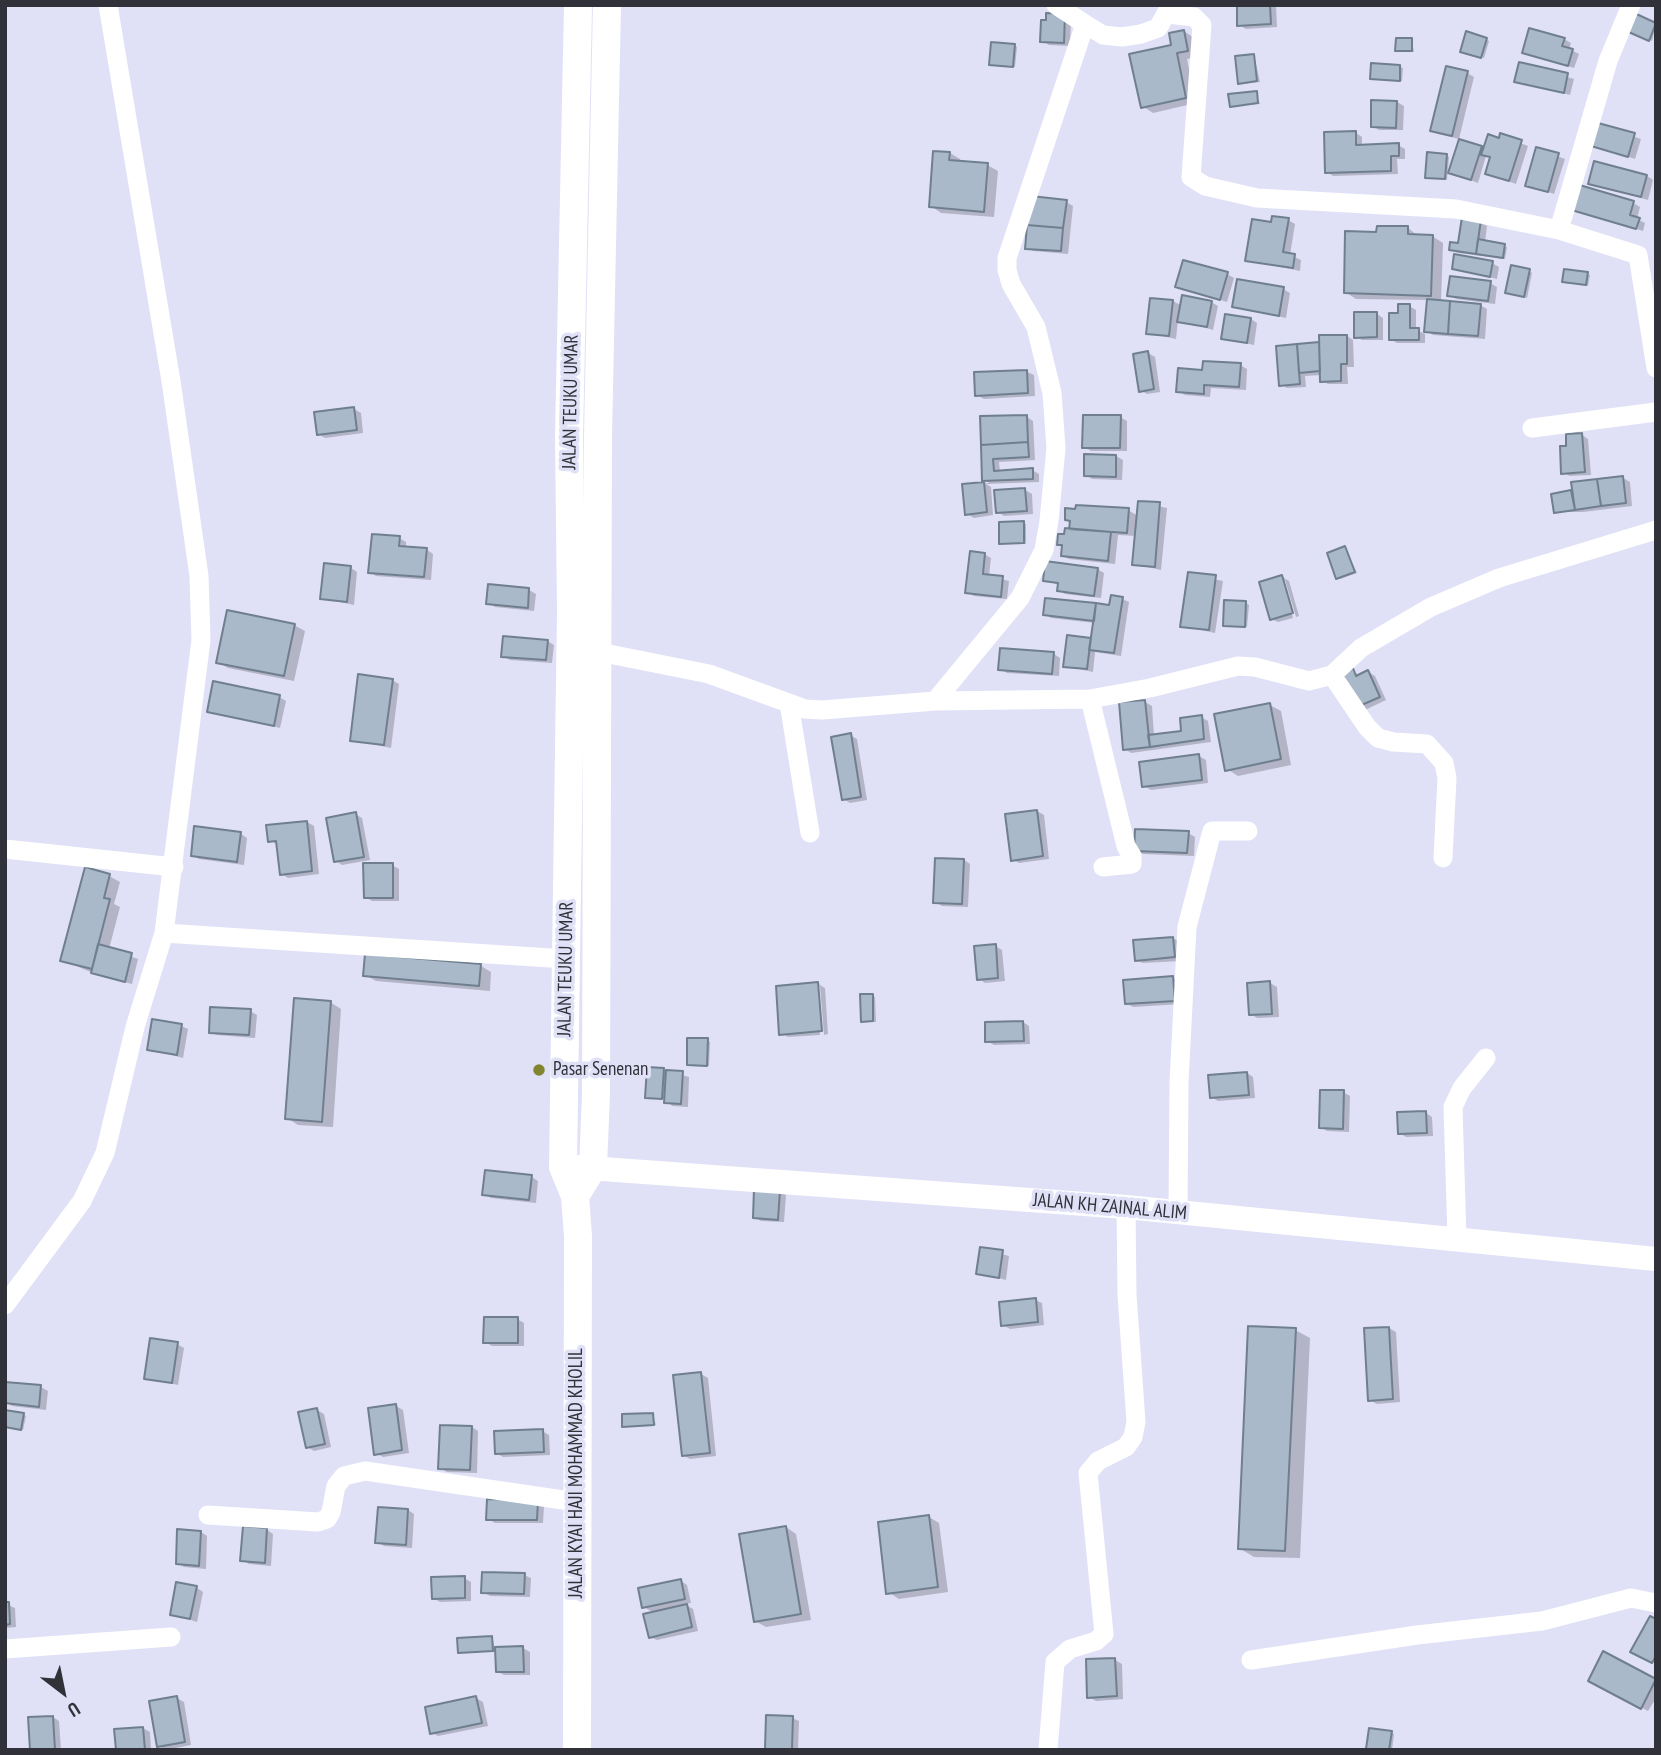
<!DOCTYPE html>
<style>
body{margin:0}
#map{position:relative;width:1661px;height:1755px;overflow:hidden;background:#e0e1f7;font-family:"PT Sans Narrow",sans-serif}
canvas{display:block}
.frame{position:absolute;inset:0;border:7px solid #313139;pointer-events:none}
.north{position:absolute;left:28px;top:1657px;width:70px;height:70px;-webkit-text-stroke:5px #e0e1f7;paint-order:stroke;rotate:148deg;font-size:19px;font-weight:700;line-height:28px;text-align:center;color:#313139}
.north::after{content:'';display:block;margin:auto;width:24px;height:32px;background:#313139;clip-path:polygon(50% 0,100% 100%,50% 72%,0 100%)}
</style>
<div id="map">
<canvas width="1661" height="1755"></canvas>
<div class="frame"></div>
<div class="north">U</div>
</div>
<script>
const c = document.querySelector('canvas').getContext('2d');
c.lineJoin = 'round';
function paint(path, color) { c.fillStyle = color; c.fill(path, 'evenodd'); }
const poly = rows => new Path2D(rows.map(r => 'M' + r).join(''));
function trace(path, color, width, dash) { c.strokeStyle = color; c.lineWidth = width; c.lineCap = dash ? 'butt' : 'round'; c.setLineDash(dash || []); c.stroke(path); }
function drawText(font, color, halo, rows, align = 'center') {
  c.font = font + ' "PT Sans Narrow",sans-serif'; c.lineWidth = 7; c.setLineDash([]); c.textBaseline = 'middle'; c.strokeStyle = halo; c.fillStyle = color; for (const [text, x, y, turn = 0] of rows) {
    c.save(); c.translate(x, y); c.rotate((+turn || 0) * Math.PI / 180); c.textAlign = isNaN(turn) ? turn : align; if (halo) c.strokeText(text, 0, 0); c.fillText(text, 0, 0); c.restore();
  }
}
paint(poly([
 [1238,5,1276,5,1277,27,1246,29,1239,25],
 [1633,15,1656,25,1652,41,1627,29],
 [1071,19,1070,46,1049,45,1042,41,1043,22],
 [1184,31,1194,38,1198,56,1187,59,1196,103,1153,113,1142,106],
 [1486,39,1489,41,1484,58,1465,52],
 [1564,39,1571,43,1569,49,1579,54,1574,68,1524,52],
 [1412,40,1414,52,1397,50],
 [1014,45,1017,47,1015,67,991,64],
 [1254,55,1260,82,1242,84,1240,83],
 [1520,64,1574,79,1570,95,1516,81],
 [1400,67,1403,68,1402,81,1372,78],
 [1467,73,1474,77,1459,139,1438,134,1432,130],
 [1256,93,1260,104,1231,106],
 [1397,102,1404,106,1403,130,1379,130,1372,126],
 [1599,125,1641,139,1635,159,1593,145],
 [1356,133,1362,137,1362,146,1398,145,1405,149,1405,159,1397,159,1398,174,1333,176,1327,172],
 [1502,136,1528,146,1516,184,1487,173,1492,158,1486,156,1478,183,1450,172,1481,148,1484,149,1500,140],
 [1537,149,1565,159,1554,194,1527,185],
 [950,153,960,159,960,163,987,165,998,171,994,217,941,213,931,206],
 [1446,155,1449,157,1447,180,1427,177],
 [1647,176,1653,180,1648,200,1590,183],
 [1066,202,1073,206,1068,254,1034,251,1027,248],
 [1633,203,1640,207,1637,219,1645,223,1643,231,1570,208],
 [1288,220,1295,224,1290,255,1301,260,1300,271,1247,260,1272,224],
 [1480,222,1487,226,1485,242,1507,247,1505,259,1458,253,1451,249,1460,245],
 [1408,228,1418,236,1432,236,1443,243,1441,302,1480,305,1487,309,1485,339,1433,335,1426,331,1428,300,1356,299,1345,292,1378,233],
 [1492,263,1499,267,1497,279,1453,268],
 [1529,271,1532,273,1527,298,1509,294],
 [1227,274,1234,278,1227,302,1177,286],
 [1587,274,1590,275,1588,286,1564,281],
 [1490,283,1497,287,1495,304,1456,299,1449,295],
 [1283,289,1290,293,1286,318,1234,307],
 [1173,301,1182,306,1211,302,1218,306,1213,330,1178,320,1176,339,1148,333],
 [1409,306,1416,310,1416,330,1425,334,1425,343,1397,343,1390,339,1400,315],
 [1377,314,1383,318,1383,340,1362,340,1356,336],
 [1251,319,1257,323,1254,345,1223,338],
 [1347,336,1353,340,1354,367,1347,367,1348,384,1328,384,1322,381,1321,375,1305,376,1306,387,1287,388,1281,384,1278,347,1321,344],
 [1148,353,1155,357,1160,392,1147,394,1140,390],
 [1240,365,1247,369,1246,390,1211,388,1210,397,1185,395,1178,391,1204,372],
 [1027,372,1034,375,1035,396,984,399,977,395],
 [354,409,361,413,363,433,325,438,318,434],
 [1027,417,1033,421,1035,460,999,462,1000,472,1032,470,1039,474,1039,482,986,484,991,487,993,515,974,518,967,514,964,486,989,483,984,480,982,418],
 [1120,417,1127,421,1127,451,1091,451,1084,447],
 [1582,435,1588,439,1591,475,1570,476,1563,473,1568,447],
 [1116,456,1123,460,1122,480,1092,479,1086,475],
 [1623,478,1630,482,1632,506,1583,512,1555,512,1571,492,1574,494],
 [1025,490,1032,494,1033,514,1004,516,998,512],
 [1139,502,1167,508,1161,570,1134,564,1137,536,1118,535,1115,564,1069,559,1062,556,1063,547,1058,544,1071,532,1072,522,1066,519,1128,510,1138,516],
 [1023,523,1026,524,1026,544,1001,543],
 [399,538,406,542,406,548,427,550,433,554,431,580,376,576,370,572],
 [1345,548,1357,573,1340,579,1338,578],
 [984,554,991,558,989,576,1009,581,1007,599,974,596,967,592],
 [351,568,357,572,354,605,322,598],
 [1097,569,1104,573,1101,598,1065,594,1059,590,1059,585,1045,580],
 [1189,574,1223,581,1215,633,1182,626],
 [1282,577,1289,581,1299,616,1296,617,1285,580,1282,580,1293,618,1278,622,1271,619],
 [529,590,536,594,534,611,495,607,488,603],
 [1122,599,1129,602,1121,656,1095,652,1093,672,1065,666,1092,639,1095,623,1051,618,1044,614,1111,607],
 [1246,603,1249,605,1247,627,1225,625],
 [294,625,305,631,294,681,228,668,218,662],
 [547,641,554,645,552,663,510,660,503,656],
 [1054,654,1060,658,1059,676,1007,673,1000,669],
 [1352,670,1360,676,1368,672,1375,676,1386,700,1365,710],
 [392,680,399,684,391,748,352,740],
 [279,697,286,701,280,728,209,711],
 [1145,702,1152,706,1154,736,1183,732,1201,717,1208,721,1211,742,1131,753,1125,749],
 [1270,705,1281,711,1291,765,1238,776,1227,769],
 [850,735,857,739,867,800,850,803,843,799],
 [1199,756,1206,760,1208,783,1151,790,1144,786],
 [1037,811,1044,815,1049,859,1019,863,1012,859],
 [355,814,362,818,370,860,342,865,336,861],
 [307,822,314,826,319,874,288,878,282,874,276,844,270,840],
 [196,828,241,834,247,838,244,865,199,859,192,855],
 [1188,833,1195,837,1194,856,1143,854,1136,850],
 [964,860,970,864,968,907,942,906,935,902],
 [392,865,399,869,399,901,372,901,365,897],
 [109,876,120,882,114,904,120,907,109,949,138,959,132,984,100,976,62,960],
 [1173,938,1180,942,1181,961,1143,963,1136,960],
 [995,946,1002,950,1005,981,985,983,979,979],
 [481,966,491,972,490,991,376,981,365,975],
 [1173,978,1180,982,1181,1004,1133,1007,1126,1003],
 [1270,983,1277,987,1279,1017,1257,1018,1251,1014],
 [818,984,825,988,828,1034,824,1035,820,986,817,986,820,1035,788,1037,781,1033],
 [872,996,875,997,876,1022,866,1022,863,1021],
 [330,1002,341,1009,333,1127,298,1125,287,1118],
 [250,1011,257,1015,255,1038,217,1035,210,1032],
 [1023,1022,1029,1026,1030,1044,994,1045,987,1041],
 [181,1026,188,1029,183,1058,149,1049],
 [707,1040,710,1042,709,1066,688,1064],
 [663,1070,689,1077,688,1107,672,1106,666,1099,647,1097],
 [1247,1073,1253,1077,1255,1098,1218,1101,1211,1097],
 [1343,1092,1350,1096,1349,1132,1327,1131,1321,1127],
 [1426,1113,1432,1117,1433,1136,1406,1137,1399,1133],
 [532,1177,538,1181,536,1203,491,1198,484,1194],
 [779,1191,786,1195,784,1222,761,1221,754,1217],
 [981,1249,1009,1256,1006,1280,978,1273],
 [1035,1300,1042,1303,1044,1325,1010,1329,1003,1325],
 [517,1319,524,1323,524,1346,492,1346,485,1342],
 [1389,1328,1396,1332,1400,1402,1377,1404,1370,1400],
 [1295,1330,1310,1338,1300,1558,1254,1557,1239,1548],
 [177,1344,184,1348,178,1385,146,1378],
 [701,1374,708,1378,716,1456,690,1459,683,1455],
 [7,1384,41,1387,48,1391,46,1410,12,1406,5,1402],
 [396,1406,403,1410,409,1453,383,1457,376,1453],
 [317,1410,324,1414,331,1447,314,1451,307,1447],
 [23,1414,26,1416,23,1430,5,1427],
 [653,1415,656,1425,624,1426],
 [472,1427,478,1431,477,1473,447,1472,440,1468],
 [542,1431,549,1435,550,1455,503,1457,496,1453],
 [489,1501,544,1505,543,1523,495,1523,488,1519],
 [408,1510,414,1514,412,1548,384,1546,377,1542],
 [929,1517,939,1523,948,1592,899,1599,888,1592],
 [786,1527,796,1534,811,1620,766,1627,755,1621],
 [267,1530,273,1534,271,1566,249,1564,242,1560],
 [201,1532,207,1536,206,1569,184,1567,177,1563],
 [524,1575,531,1578,530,1597,490,1596,483,1592],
 [464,1578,471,1582,471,1601,440,1602,433,1598],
 [681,1581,687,1585,691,1603,684,1604,693,1609,698,1631,657,1640,650,1637,654,1613,644,1607],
 [197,1588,203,1592,197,1622,172,1614],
 [5,1604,15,1608,16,1627,5,1628],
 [492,1637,495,1648,523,1648,530,1652,530,1675,504,1675,497,1671,497,1652,460,1652],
 [1604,1654,1656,1681,1656,1698,1648,1711,1590,1680],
 [1115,1660,1122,1664,1123,1699,1096,1701,1089,1697],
 [177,1698,184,1702,191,1745,165,1750,159,1746],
 [476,1698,483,1702,488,1726,438,1736,432,1733],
 [53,1717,59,1721,61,1750,32,1750],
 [792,1718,799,1721,798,1750,767,1748],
 [143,1728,150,1732,151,1750,118,1750],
 [1391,1733,1394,1734,1392,1750,1368,1748]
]), '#0003');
const building = poly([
 [1237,5,1270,5,1271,24,1237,26,1237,5],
 [1632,12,1656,23,1649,41,1624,30,1632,12],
 [1046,13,1065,14,1064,43,1040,42,1041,20,1046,20,1046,13],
 [1529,28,1565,38,1562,46,1573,49,1568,66,1522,53,1529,28],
 [1184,30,1188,51,1177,53,1186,98,1141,108,1129,54,1171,45,1169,33,1184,30],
 [1466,31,1487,38,1481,58,1460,52,1466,31],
 [1396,38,1412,38,1412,51,1395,51,1396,38],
 [991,42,1015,44,1013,67,989,65,991,42],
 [1254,54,1257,81,1238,84,1235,56,1254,54],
 [1519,62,1568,73,1564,93,1514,82,1519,62],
 [1371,63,1400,65,1400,81,1370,79,1371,63],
 [1446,66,1468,71,1452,136,1430,131,1446,66],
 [1257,91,1258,103,1230,107,1228,94,1257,91],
 [1371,100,1397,101,1396,128,1371,127,1371,100],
 [1598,123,1635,133,1628,157,1591,146,1598,123],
 [1356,131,1356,145,1399,143,1399,156,1391,156,1391,171,1325,173,1324,132,1356,131],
 [1500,133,1522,140,1509,181,1485,174,1490,157,1481,155,1488,134,1499,138,1500,133],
 [1459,139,1482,146,1471,180,1448,173,1459,139],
 [1536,147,1559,153,1548,192,1525,186,1536,147],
 [933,151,950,152,949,160,988,163,984,212,929,207,933,151],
 [1427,152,1447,154,1445,179,1425,178,1427,152],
 [1594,161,1647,175,1641,197,1588,184,1594,161],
 [1576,184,1634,201,1630,215,1640,218,1636,229,1568,209,1576,184],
 [1031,196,1067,200,1063,228,1027,225,1031,196],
 [1272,216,1289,218,1283,252,1295,254,1293,268,1245,261,1252,219,1271,222,1272,216],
 [1462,217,1481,220,1476,254,1449,250,1450,242,1458,243,1462,217],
 [1027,225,1063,228,1061,251,1025,249,1027,225],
 [1377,226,1408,226,1408,234,1433,235,1431,296,1344,293,1345,231,1376,232,1377,226],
 [1478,239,1505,244,1503,258,1476,254,1478,239],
 [1454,254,1493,261,1490,277,1452,269,1454,254],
 [1183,260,1228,272,1220,300,1175,287,1183,260],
 [1511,265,1530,269,1524,297,1505,293,1511,265],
 [1564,269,1588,272,1586,285,1562,282,1564,269],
 [1450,276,1491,281,1488,301,1447,296,1450,276],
 [1237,279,1284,287,1279,316,1232,307,1237,279],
 [1182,295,1212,301,1207,327,1177,322,1182,295],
 [1150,298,1173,300,1169,336,1146,334,1150,298],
 [1427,299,1450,301,1448,334,1424,332,1427,299],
 [1450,301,1481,304,1478,336,1448,334,1450,301],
 [1398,304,1410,304,1410,328,1419,328,1419,340,1389,340,1389,313,1398,313,1398,304],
 [1354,312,1377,312,1377,337,1354,338,1354,312],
 [1225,314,1251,318,1247,343,1221,339,1225,314],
 [1319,335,1347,335,1347,364,1341,364,1341,381,1320,382,1319,335],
 [1319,342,1320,371,1299,373,1297,344,1319,342],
 [1297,344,1300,384,1279,386,1276,346,1297,344],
 [1148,351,1154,389,1139,392,1133,354,1148,351],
 [1203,361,1241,363,1239,387,1204,385,1204,394,1176,392,1178,368,1202,370,1203,361],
 [1027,370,1028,393,975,396,974,372,1027,370],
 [354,407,357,430,317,435,314,412,354,407],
 [1027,415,1028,442,981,445,980,416,1027,415],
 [1083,415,1121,415,1120,448,1082,448,1083,415],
 [1582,433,1585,472,1561,474,1560,446,1566,446,1566,434,1582,433],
 [1028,442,1029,457,993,459,994,471,1033,468,1033,479,982,481,981,445,1028,442],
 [1084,454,1116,455,1116,477,1084,476,1084,454],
 [1623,476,1626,503,1601,506,1597,479,1623,476],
 [1597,479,1601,506,1575,510,1571,482,1597,479],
 [984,482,987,512,965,515,962,484,984,482],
 [1025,488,1027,511,996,513,994,490,1025,488],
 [1571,490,1575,510,1554,513,1551,494,1571,490],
 [1138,501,1160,502,1155,567,1132,565,1138,501],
 [1076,505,1129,508,1127,533,1069,529,1070,521,1065,520,1065,508,1075,509,1076,505],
 [1024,521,1024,543,999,544,999,522,1024,521],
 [1065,528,1111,532,1108,561,1061,556,1062,545,1057,545,1058,534,1064,534,1065,528],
 [372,534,400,536,399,546,427,548,424,577,368,573,372,534],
 [1345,546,1355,572,1336,579,1327,553,1345,546],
 [970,551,985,553,983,574,1003,576,1001,597,965,593,970,551],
 [1045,561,1098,568,1094,596,1057,591,1058,583,1043,581,1045,561],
 [324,563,351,566,347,602,320,599,324,563],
 [1188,572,1216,575,1209,630,1180,627,1188,572],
 [1282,575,1293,613,1270,620,1259,582,1282,575],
 [488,584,529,588,528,608,486,604,488,584],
 [1111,595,1123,597,1114,653,1089,650,1096,603,1109,605,1111,595],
 [1045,598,1096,603,1094,621,1043,615,1045,598],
 [1224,600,1246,601,1245,627,1223,626,1224,600],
 [227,610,295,624,284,676,216,663,227,610],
 [1067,635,1091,638,1087,669,1063,667,1067,635],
 [503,636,548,640,546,660,501,657,503,636],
 [1000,648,1054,652,1052,674,998,670,1000,648],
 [1353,668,1356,676,1368,670,1380,697,1357,707,1342,673,1353,668],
 [358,674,393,679,384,745,350,741,358,674],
 [213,681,280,695,274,726,207,712,213,681],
 [1145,700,1150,747,1123,750,1119,702,1145,700],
 [1270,703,1281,759,1225,771,1214,714,1270,703],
 [1202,715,1204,739,1150,747,1148,735,1181,731,1180,718,1202,715],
 [851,733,861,797,842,800,831,737,851,733],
 [1199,754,1202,780,1142,787,1139,762,1199,754],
 [1037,810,1043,856,1011,861,1005,814,1037,810],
 [356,812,364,857,334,862,326,818,356,812],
 [307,821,312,871,280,875,276,841,268,842,266,825,307,821],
 [194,826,241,832,237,862,191,856,194,826],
 [1135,829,1189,831,1187,853,1134,851,1135,829],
 [935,858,964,859,962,904,933,903,935,858],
 [363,863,393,863,393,898,364,898,363,863],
 [85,867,110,874,104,898,110,899,92,969,60,961,85,867],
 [1173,937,1175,957,1135,961,1133,940,1173,937],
 [98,944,132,953,125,982,91,973,98,944],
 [996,944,998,978,977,980,974,946,996,944],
 [365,954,481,964,479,986,363,976,365,954],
 [1173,976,1175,1001,1125,1004,1123,980,1173,976],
 [1270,981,1272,1014,1249,1015,1247,983,1270,981],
 [818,982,822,1031,779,1035,776,986,818,982],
 [860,994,873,994,873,1021,861,1022,860,994],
 [294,998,331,1001,322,1122,285,1119,294,998],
 [210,1007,251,1009,249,1035,209,1033,210,1007],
 [152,1019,182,1024,177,1055,147,1050,152,1019],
 [1023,1021,1024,1041,985,1042,985,1022,1023,1021],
 [687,1038,708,1038,707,1066,687,1065,687,1038],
 [647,1067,664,1068,662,1099,645,1098,647,1067],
 [666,1070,683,1071,681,1104,664,1103,666,1070],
 [1247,1072,1249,1095,1210,1098,1208,1075,1247,1072],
 [1320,1090,1344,1090,1343,1129,1319,1128,1320,1090],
 [1426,1111,1427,1133,1398,1134,1397,1112,1426,1111],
 [485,1170,532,1175,529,1200,482,1195,485,1170],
 [754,1188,780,1190,778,1220,753,1218,754,1188],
 [980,1247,1003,1250,999,1278,976,1274,980,1247],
 [1036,1298,1038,1322,1001,1326,999,1302,1036,1298],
 [484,1317,518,1317,518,1343,483,1343,484,1317],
 [1248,1326,1296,1328,1285,1551,1238,1549,1248,1326],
 [1389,1327,1393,1399,1368,1401,1364,1328,1389,1327],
 [150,1338,178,1342,172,1383,144,1379,150,1338],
 [701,1372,710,1453,682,1456,673,1375,701,1372],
 [5,1382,41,1385,39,1407,5,1403,5,1382],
 [396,1404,402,1450,374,1455,368,1408,396,1404],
 [317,1408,325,1444,306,1448,298,1412,317,1408],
 [5,1410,24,1413,21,1430,5,1427,5,1410],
 [653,1413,654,1425,622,1427,622,1414,653,1413],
 [440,1425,472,1426,470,1470,438,1469,440,1425],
 [543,1429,544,1452,495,1454,494,1431,543,1429],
 [487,1499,538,1500,537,1520,486,1520,487,1499],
 [378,1507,408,1509,406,1545,375,1543,378,1507],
 [929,1515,938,1587,886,1594,878,1522,929,1515],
 [243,1526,267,1528,265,1563,240,1561,243,1526],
 [786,1526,801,1614,754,1622,739,1534,786,1526],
 [177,1529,201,1531,199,1566,176,1564,177,1529],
 [482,1572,525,1573,524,1594,481,1593,482,1572],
 [465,1576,465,1598,432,1599,431,1577,465,1576],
 [681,1579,685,1599,642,1608,638,1588,681,1579],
 [176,1582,197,1586,190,1619,170,1615,176,1582],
 [5,1602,9,1602,10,1624,5,1625,5,1602],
 [687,1604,692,1627,649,1638,643,1614,687,1604],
 [1650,1616,1656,1619,1656,1656,1652,1663,1630,1652,1650,1616],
 [492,1636,493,1651,458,1653,457,1638,492,1636],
 [523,1646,524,1672,496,1672,495,1647,523,1646],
 [1603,1651,1656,1679,1641,1709,1588,1681,1603,1651],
 [1115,1658,1117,1696,1087,1698,1086,1659,1115,1658],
 [177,1696,185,1742,157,1747,149,1701,177,1696],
 [476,1696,482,1723,430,1734,425,1707,476,1696],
 [766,1715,793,1716,792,1749,765,1749,766,1715],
 [53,1716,55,1750,30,1750,28,1717,53,1716],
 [143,1727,145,1750,116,1750,114,1729,143,1727],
 [1369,1728,1392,1731,1389,1750,1366,1749,1369,1728]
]);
paint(building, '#a9b9ca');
trace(building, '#6f7f8e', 2);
trace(poly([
 [108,5,171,381,199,576,201,640,164,933],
 [1168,14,1194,17,1202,25,1191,177,1205,186,1257,198,1456,209,1559,230,1638,255,1656,368],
 [1085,24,1103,35,1122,37,1141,34,1158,28,1171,5],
 [1559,230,1608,61,1631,5],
 [1532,428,1656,412],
 [599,652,709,674,805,709,822,710,935,701,1090,699,1150,688,1238,666,1255,667,1309,681,1332,675,1361,648,1431,607,1499,578,1656,530],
 [1332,675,1367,727,1378,738,1393,742,1427,744,1444,763,1447,778,1443,858],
 [1090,699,1126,846,1132,856,1132,864,1103,867],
 [935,701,1020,598,1044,550,1049,521,1056,448,1052,393,1036,327,1011,284,1007,270,1007,258,1085,24,1056,5],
 [789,703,810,833],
 [5,849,174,867],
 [1178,1212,1179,1082,1187,927,1212,831,1248,831],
 [1457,1239,1453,1107,1462,1088,1486,1058],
 [5,1305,82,1201,105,1153,135,1027,164,933,566,959],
 [208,1515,318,1522,327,1519,331,1512,336,1486,344,1476,365,1471,577,1502],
 [5,1649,171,1637],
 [1251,1660,1417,1635,1542,1621,1631,1598,1656,1603],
 [1048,1750,1055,1662,1070,1649,1096,1641,1104,1634,1088,1473,1098,1461,1126,1447,1133,1437,1136,1422,1127,1295,1126,1207]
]), '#fff', 19);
trace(poly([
 [575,1167,1126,1207,1656,1259]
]), '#fff', 24);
trace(poly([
 [575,1196,593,1167,596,1094,598,436,607,5],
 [577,1750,578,1236,575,1196,563,1167,571,611,569,436,578,5]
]), '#fff', 28);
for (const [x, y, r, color] of [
 [539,1070,7,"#818530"]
]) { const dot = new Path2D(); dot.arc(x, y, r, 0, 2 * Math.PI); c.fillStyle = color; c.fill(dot); trace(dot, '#e0e1f7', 2.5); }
drawText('19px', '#313139', '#e0e1f7', [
 ["JALAN TEUKU UMAR",571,402,-89],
 ["JALAN TEUKU UMAR",566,969,-89],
 ["JALAN KH ZAINAL ALIM",1110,1207,5],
 ["JALAN KYAI HAJI MOHAMMAD KHOLIL",577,1473,-90]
]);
drawText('19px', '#313139', '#e0e1f7', [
 ["Pasar Senenan",553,1070]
], 'left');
</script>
